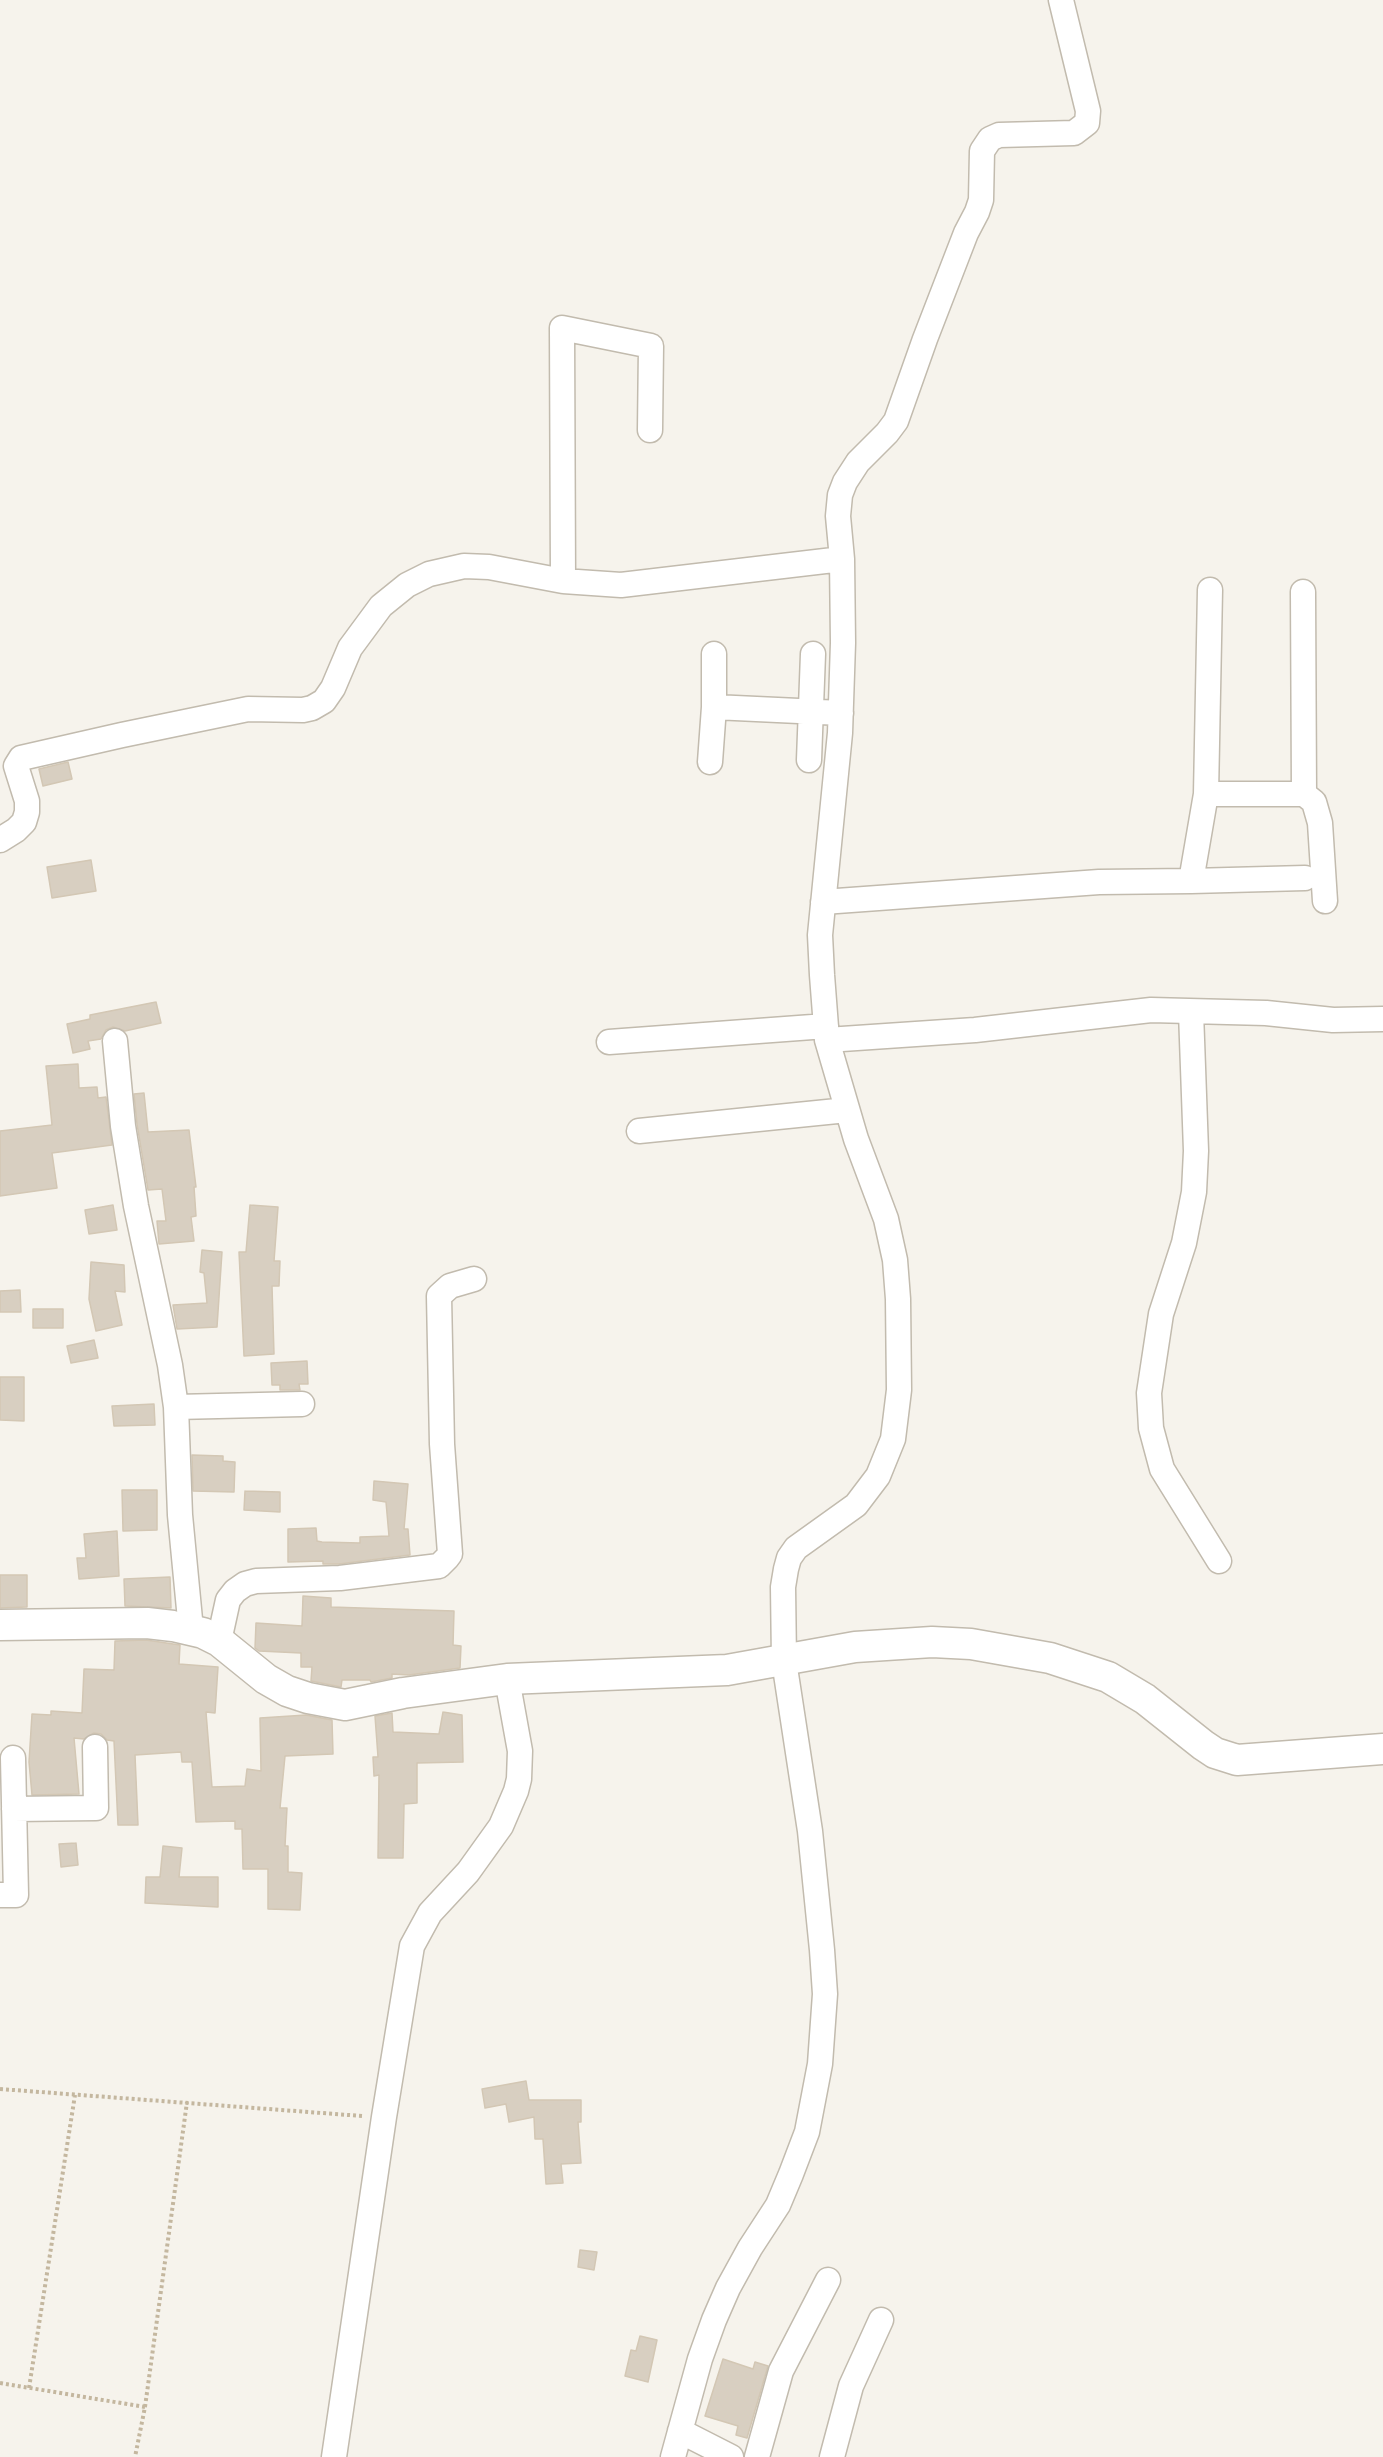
<!DOCTYPE html>
<style>
body{margin:0}
canvas{display:block;background:#f6f3ec}
</style>
<canvas width="1383" height="2457"></canvas>
<script>
const c = document.querySelector('canvas').getContext('2d');
c.lineJoin = 'round';
function paint(path, color) { c.fillStyle = color; c.fill(path, 'evenodd'); }
const poly = rows => new Path2D(rows.map(r => 'M' + r).join(''));
function trace(path, color, width, dash) { c.strokeStyle = color; c.lineWidth = width; c.lineCap = dash ? 'butt' : 'round'; c.setLineDash(dash || []); c.stroke(path); }
const building = poly([
 [68,762,72,779,43,786,39,769,68,762],
 [91,860,96,891,52,898,47,867,91,860],
 [156,1002,161,1023,125,1031,113,1027,106,1030,101,1039,88,1041,90,1049,73,1053,67,1024,90,1019,90,1015,156,1002],
 [78,1064,79,1088,97,1087,98,1098,106,1097,112,1145,52,1153,57,1188,0,1196,0,1131,52,1125,46,1066,78,1064],
 [144,1093,148,1132,189,1130,196,1187,194,1187,196,1216,191,1217,194,1241,159,1244,157,1221,166,1221,162,1189,148,1190,137,1124,134,1094,144,1093],
 [113,1205,117,1230,89,1234,85,1210,113,1205],
 [250,1205,278,1207,274,1261,280,1261,279,1286,272,1286,274,1354,244,1356,239,1252,246,1252,250,1205],
 [202,1250,222,1252,217,1327,177,1329,173,1305,207,1303,204,1273,200,1272,202,1250],
 [91,1262,124,1265,125,1292,115,1291,122,1325,96,1331,89,1299,91,1262],
 [20,1290,21,1312,0,1312,0,1291,20,1290],
 [33,1309,63,1309,63,1328,33,1328,33,1309],
 [94,1340,98,1358,71,1363,67,1346,94,1340],
 [307,1361,308,1384,299,1384,300,1390,280,1390,280,1385,272,1385,271,1363,307,1361],
 [0,1377,24,1377,24,1421,0,1420,0,1377],
 [154,1404,155,1425,114,1426,112,1406,154,1404],
 [192,1455,223,1456,223,1461,235,1462,234,1492,193,1491,192,1455],
 [374,1481,408,1484,404,1529,408,1529,410,1555,339,1564,323,1564,323,1561,288,1562,288,1529,316,1528,317,1541,322,1542,360,1543,360,1537,389,1536,386,1502,373,1500,374,1481],
 [122,1490,157,1490,157,1530,123,1531,122,1490],
 [245,1491,280,1492,280,1512,244,1510,245,1491],
 [117,1531,119,1576,79,1579,77,1558,86,1558,84,1534,117,1531],
 [0,1575,27,1575,27,1607,0,1608,0,1575],
 [170,1577,171,1608,125,1606,124,1579,170,1577],
 [303,1596,331,1598,331,1607,454,1611,453,1645,461,1646,460,1668,409,1675,392,1674,392,1678,371,1682,370,1680,342,1680,341,1687,311,1681,312,1667,301,1667,301,1653,259,1651,255,1648,256,1623,302,1626,303,1596],
 [146,1640,180,1645,179,1664,218,1667,215,1713,206,1712,212,1787,245,1786,247,1769,261,1771,260,1718,306,1715,332,1720,333,1754,285,1756,280,1808,287,1808,285,1846,288,1846,288,1872,302,1873,300,1910,268,1909,268,1869,243,1869,242,1829,235,1829,235,1821,196,1822,192,1762,182,1762,181,1752,135,1755,138,1825,118,1825,114,1741,107,1740,101,1734,94,1733,84,1739,74,1738,79,1794,32,1795,29,1762,32,1714,51,1715,51,1711,82,1713,84,1669,114,1670,115,1641,146,1640],
 [443,1712,462,1715,463,1762,417,1763,417,1803,404,1804,403,1858,378,1858,379,1775,374,1776,373,1757,378,1757,375,1716,392,1713,393,1732,439,1734,443,1712],
 [76,1843,78,1865,61,1867,59,1844,76,1843],
 [163,1846,182,1848,179,1877,218,1877,218,1907,145,1903,146,1877,160,1877,163,1846],
 [526,2081,529,2100,581,2100,581,2122,578,2122,581,2163,561,2164,563,2183,546,2184,543,2139,535,2139,534,2117,509,2122,506,2104,485,2108,482,2089,526,2081],
 [580,2250,597,2252,594,2270,578,2267,580,2250],
 [640,2336,657,2340,648,2382,625,2376,631,2350,636,2351,640,2336],
 [723,2359,753,2369,755,2362,768,2366,747,2438,736,2435,738,2426,705,2416,723,2359]
]);
paint(building, '#d8cfc1');
trace(building, '#d3c7b4', 1.5);
const minor = poly([
 [563,581,562,328,651,346,650,430],
 [1303,592,1304,794,1314,802,1320,823,1325,901],
 [714,707,841,713],
 [809,760,813,654],
 [710,762,714,707,714,654],
 [1206,794,1304,794],
 [0,840,16,830,24,822,27,812,27,801,16,766,21,758,122,735,248,709,303,710,312,708,324,701,333,688,350,648,381,606,407,585,429,574,464,566,489,567,563,581,621,585,842,559],
 [1191,881,1305,878],
 [823,902,1099,882,1191,881,1206,794,1210,590],
 [1191,1012,1196,1151,1194,1192,1184,1243,1161,1314,1149,1393,1151,1428,1162,1469,1219,1561],
 [827,1040,975,1030,1151,1010,1266,1013,1333,1020,1383,1019],
 [115,1041,123,1126,136,1206,170,1365,176,1407,180,1515,191,1630],
 [609,1042,826,1026],
 [639,1131,847,1110],
 [176,1407,302,1404],
 [219,1641,228,1600,235,1591,245,1584,256,1581,340,1578,439,1566,447,1558,450,1554,442,1444,439,1296,450,1286,474,1279],
 [14,1809,96,1808,95,1747],
 [0,1895,16,1895,13,1758],
 [680,2431,731,2457],
 [334,2457,384,2117,412,1946,430,1913,468,1872,501,1826,516,1791,519,1779,520,1751,507,1679],
 [673,2457,700,2359,714,2320,728,2288,750,2248,778,2205,791,2174,807,2132,820,2064,825,1994,822,1950,810,1831,784,1661,783,1587,786,1569,789,1558,796,1548,856,1505,878,1476,893,1439,899,1390,898,1299,895,1260,886,1219,856,1139,827,1040,822,975,820,935,840,733,843,643,842,559,838,516,840,495,845,482,858,462,887,433,896,421,925,339,966,233,977,212,981,200,982,151,990,139,999,135,1074,133,1087,123,1088,111,1061,0],
 [757,2457,781,2371,828,2280],
 [832,2457,851,2386,881,2320]
]);
const tertiary = poly([
 [0,1625,147,1623,173,1626,203,1633,219,1641,266,1679,287,1691,308,1698,345,1705,403,1693,507,1679,727,1670,855,1647,932,1642,971,1644,1050,1658,1108,1677,1145,1699,1203,1745,1215,1753,1237,1760,1383,1749]
]);
trace(minor, '#c2bbae', 27);
trace(tertiary, '#c2bbae', 33);
trace(poly([
 [0,2089,362,2116],
 [0,2383,145,2407,135,2457],
 [29,2388,75,2095],
 [145,2407,187,2102]
]), '#c4b79f', 4, [3, 3]);
trace(minor, '#fff', 24);
trace(tertiary, '#fff', 30);
</script>
